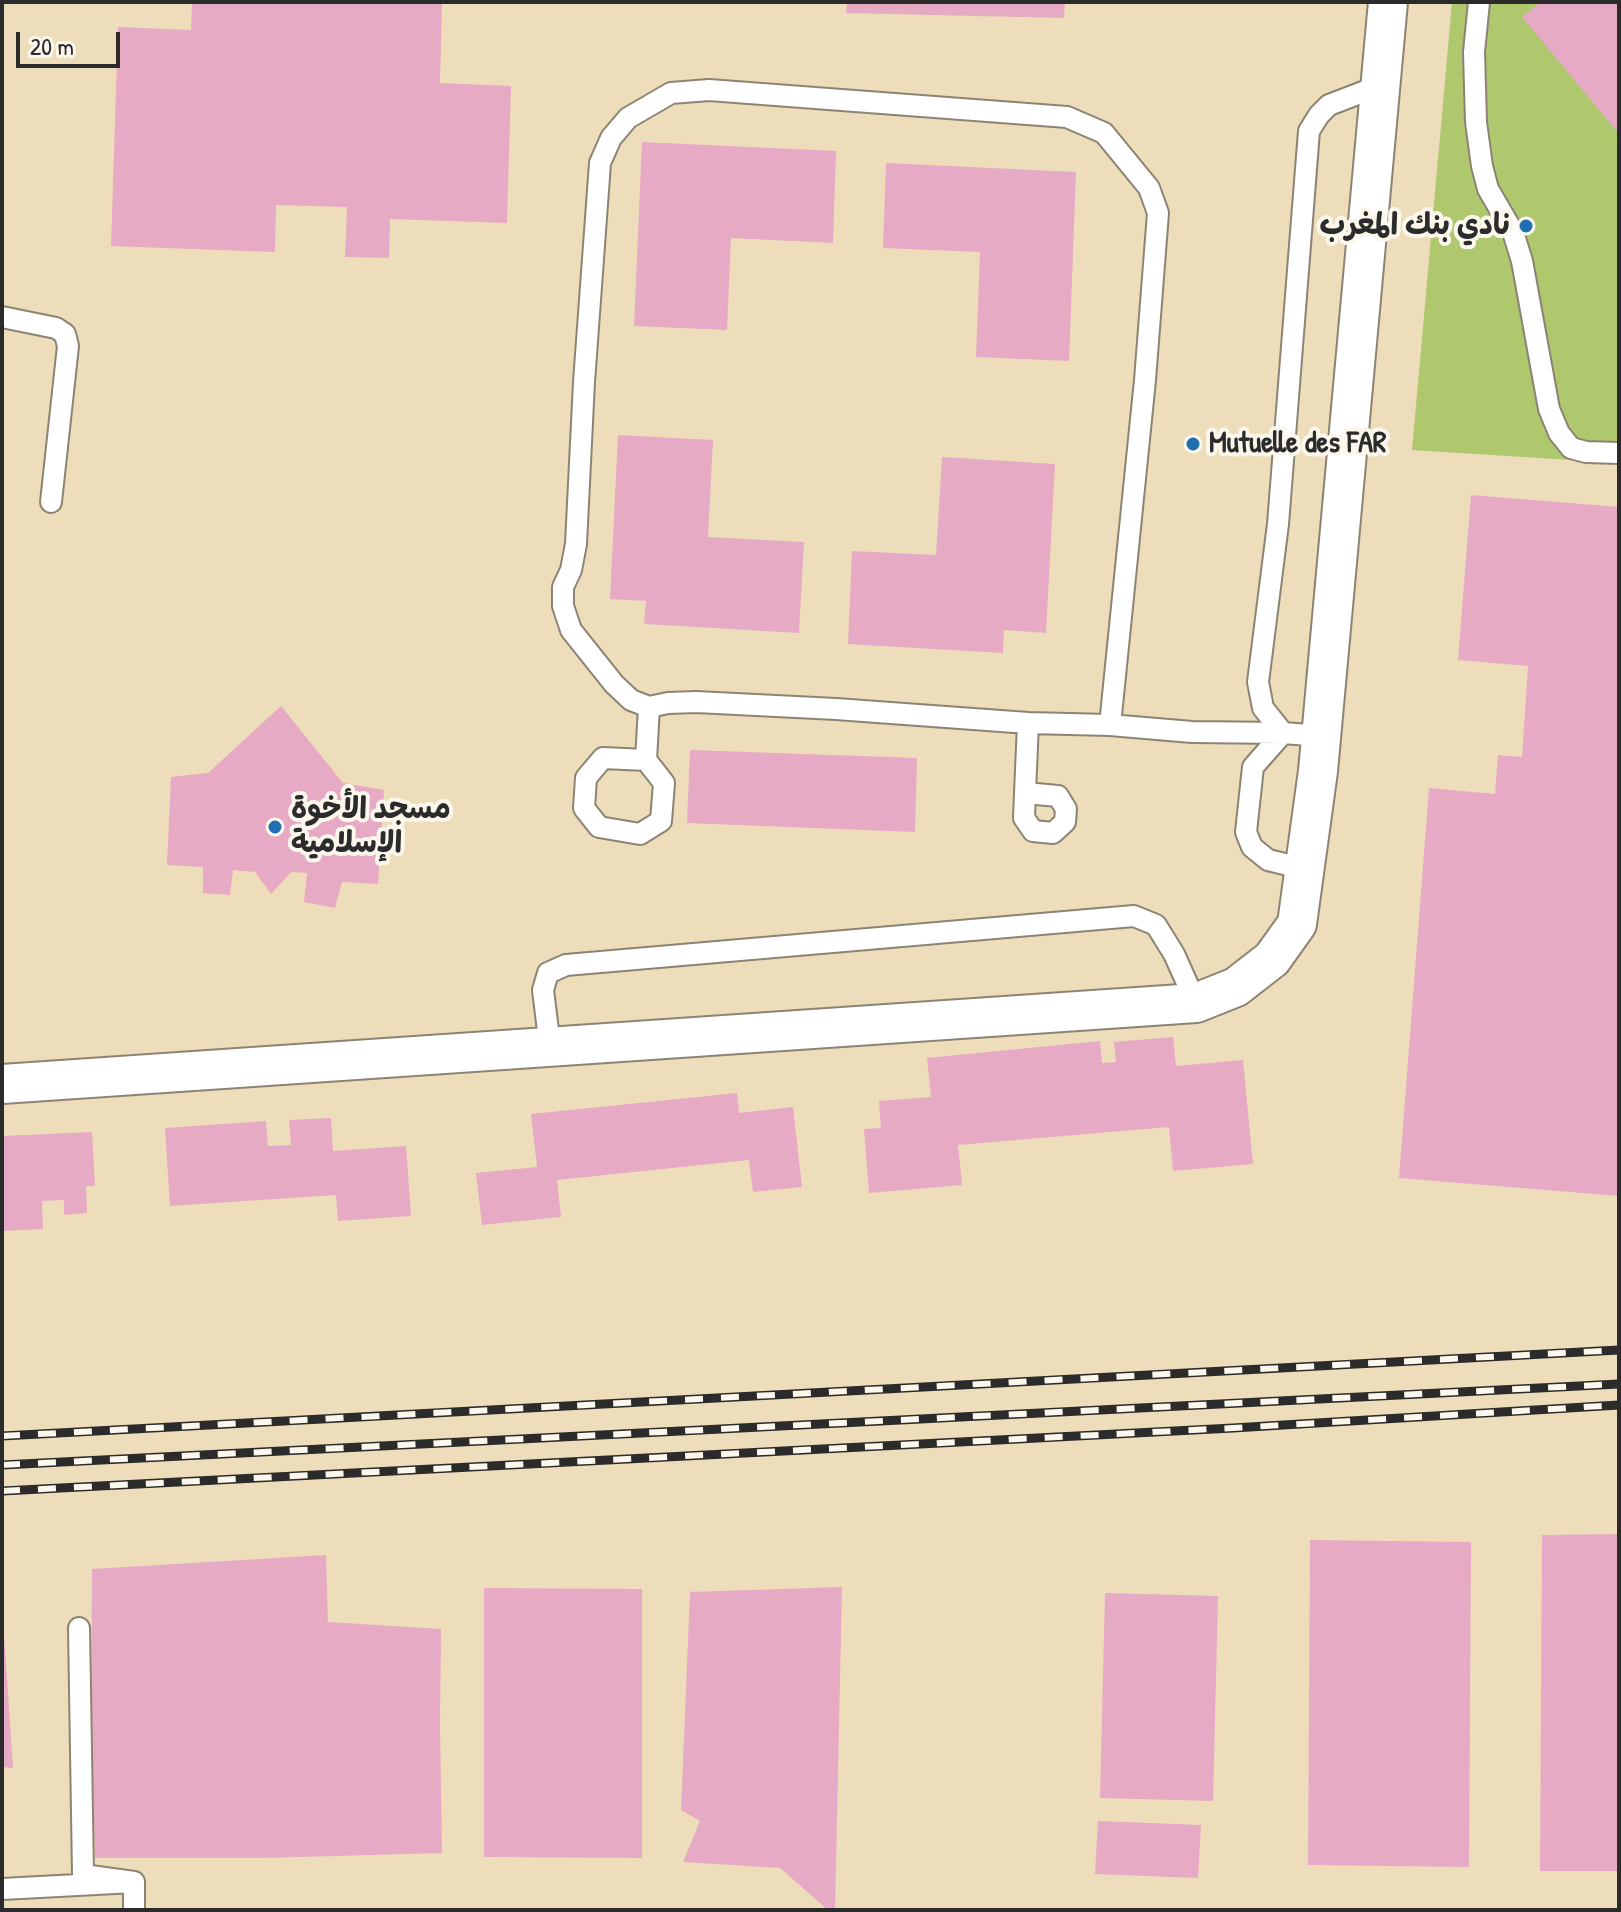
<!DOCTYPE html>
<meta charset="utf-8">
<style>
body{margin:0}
#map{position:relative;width:1621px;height:1912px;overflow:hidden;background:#edb;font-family:"Patrick Hand",sans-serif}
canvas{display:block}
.frame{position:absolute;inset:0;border:4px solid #2b2b2b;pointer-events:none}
.scale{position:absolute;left:16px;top:32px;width:104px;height:36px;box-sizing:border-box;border:4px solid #2b2b2b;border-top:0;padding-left:10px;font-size:24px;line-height:28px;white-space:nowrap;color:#2b2b2b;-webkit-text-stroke:6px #fbf7ec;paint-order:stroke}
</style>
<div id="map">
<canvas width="1621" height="1912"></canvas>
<div class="frame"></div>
<div class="scale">20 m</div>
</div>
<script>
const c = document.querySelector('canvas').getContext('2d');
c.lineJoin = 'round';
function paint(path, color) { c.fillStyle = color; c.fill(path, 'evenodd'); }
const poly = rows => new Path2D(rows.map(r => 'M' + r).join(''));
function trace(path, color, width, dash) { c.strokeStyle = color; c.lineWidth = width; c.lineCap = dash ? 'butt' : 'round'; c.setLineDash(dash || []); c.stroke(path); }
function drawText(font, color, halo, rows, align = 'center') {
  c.font = font + ' "Patrick Hand","Playpen Sans Arabic",sans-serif'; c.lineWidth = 8; c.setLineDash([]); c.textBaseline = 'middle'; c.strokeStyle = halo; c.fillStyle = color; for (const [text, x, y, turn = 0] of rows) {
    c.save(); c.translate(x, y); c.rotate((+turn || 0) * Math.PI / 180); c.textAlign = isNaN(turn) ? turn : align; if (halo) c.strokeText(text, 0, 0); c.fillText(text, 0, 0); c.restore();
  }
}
paint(poly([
 [1452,2,1619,2,1619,463,1412,450]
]), '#afc76d');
paint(poly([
 [192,2,442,2,440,83,511,86,507,223,390,219,389,258,345,257,347,207,276,205,275,252,111,246,118,27,191,30],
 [847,2,1065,2,1064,18,846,13],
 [1541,2,1619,2,1619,134,1522,17],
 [642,142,836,151,833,243,731,238,727,330,634,326],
 [886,163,1076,172,1069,361,976,357,980,252,883,248],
 [618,435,713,440,708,537,804,542,799,633,644,624,646,601,610,599],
 [942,457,1055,464,1046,633,1004,630,1003,653,848,644,852,551,936,555],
 [1471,495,1619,507,1619,1196,1399,1178,1429,788,1495,794,1498,755,1522,757,1528,666,1458,660],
 [281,706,343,783,384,790,378,884,342,882,335,908,304,902,307,873,291,872,271,894,255,872,233,870,230,895,203,893,203,867,167,865,171,777,208,773],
 [690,750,917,758,915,832,687,823],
 [1173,1037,1176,1066,1243,1060,1253,1164,1173,1171,1169,1127,958,1145,962,1185,869,1193,864,1129,881,1128,879,1101,931,1097,927,1058,1100,1041,1102,1063,1116,1062,1114,1042],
 [737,1093,739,1113,793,1107,802,1187,753,1192,749,1160,557,1180,561,1217,482,1225,476,1173,537,1167,531,1114],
 [331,1118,333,1151,406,1146,411,1216,338,1221,336,1195,170,1206,165,1128,266,1121,268,1146,291,1145,289,1120],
 [92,1132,95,1186,86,1186,87,1213,64,1215,64,1200,42,1201,43,1229,2,1231,2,1136],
 [1619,1534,1619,1871,1540,1871,1542,1535],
 [1310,1540,1471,1542,1469,1867,1308,1865],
 [326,1555,328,1622,441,1629,440,1724,442,1853,263,1858,95,1858,91,1724,92,1569],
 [842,1587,835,1910,828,1910,780,1868,683,1862,700,1821,681,1810,690,1592],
 [484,1588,642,1589,642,1858,484,1857],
 [1105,1593,1218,1596,1213,1801,1100,1798],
 [4,1634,13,1768,2,1767,2,1635],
 [1098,1821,1201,1825,1198,1878,1095,1874]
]), '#e7aac5');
const service = poly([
 [1479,2,1474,52,1476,122,1482,166,1488,189,1513,232,1522,261,1549,409,1559,433,1571,448,1586,452,1619,453],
 [2,317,56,328,65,334,68,346,51,502],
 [1110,725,1145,380,1158,213,1149,188,1104,133,1067,117,709,90,671,93,628,118,611,138,600,163,584,382,576,544,571,570,563,587,563,606,571,630,614,684,631,700,649,707,668,703,696,702,836,709,1028,723,1110,725,1192,732,1283,733,1253,767,1246,832,1252,847,1268,860,1305,869],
 [1322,736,1283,733,1263,708,1258,682,1278,524,1309,131,1319,115,1329,105,1381,85],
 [646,760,603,758,586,778,584,808,599,827,640,834,661,821,664,783,646,760,649,707],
 [1025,793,1058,796,1066,809,1065,822,1053,833,1033,831,1024,818,1025,793,1028,723],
 [550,1047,543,990,548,973,566,965,1134,916,1156,925,1174,954,1196,1003],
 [79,1628,83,1875,134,1882],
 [2,1889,134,1882,134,1910]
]);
const minor = poly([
 [2,1084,1196,1003,1236,987,1272,959,1297,924,1318,771,1388,2]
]);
trace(service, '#8c8473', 24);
trace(minor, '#8c8473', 42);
trace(service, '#fff', 20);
trace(minor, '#fff', 38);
const rail = poly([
 [2,1436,1619,1350],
 [2,1465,1619,1384],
 [2,1491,1233,1428,1619,1405]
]);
trace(rail, '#2b2b2b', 9);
trace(rail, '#fbf7ec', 6, [18]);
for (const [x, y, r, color] of [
 [1526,226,8,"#1f6fb2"],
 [1193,444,8,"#1f6fb2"],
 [275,827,8,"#1f6fb2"]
]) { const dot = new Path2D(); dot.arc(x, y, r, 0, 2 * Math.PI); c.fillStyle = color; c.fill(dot); trace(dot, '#fbf7ec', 3); }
drawText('bold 30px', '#2b2b2b', '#fbf7ec', [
 ["نادي بنك المغرب",1510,226,"right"],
 ["Mutuelle des FAR",1209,444],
 ["مسجد الأخوة",291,810],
 ["الإسلامية",291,844]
], 'left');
</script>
